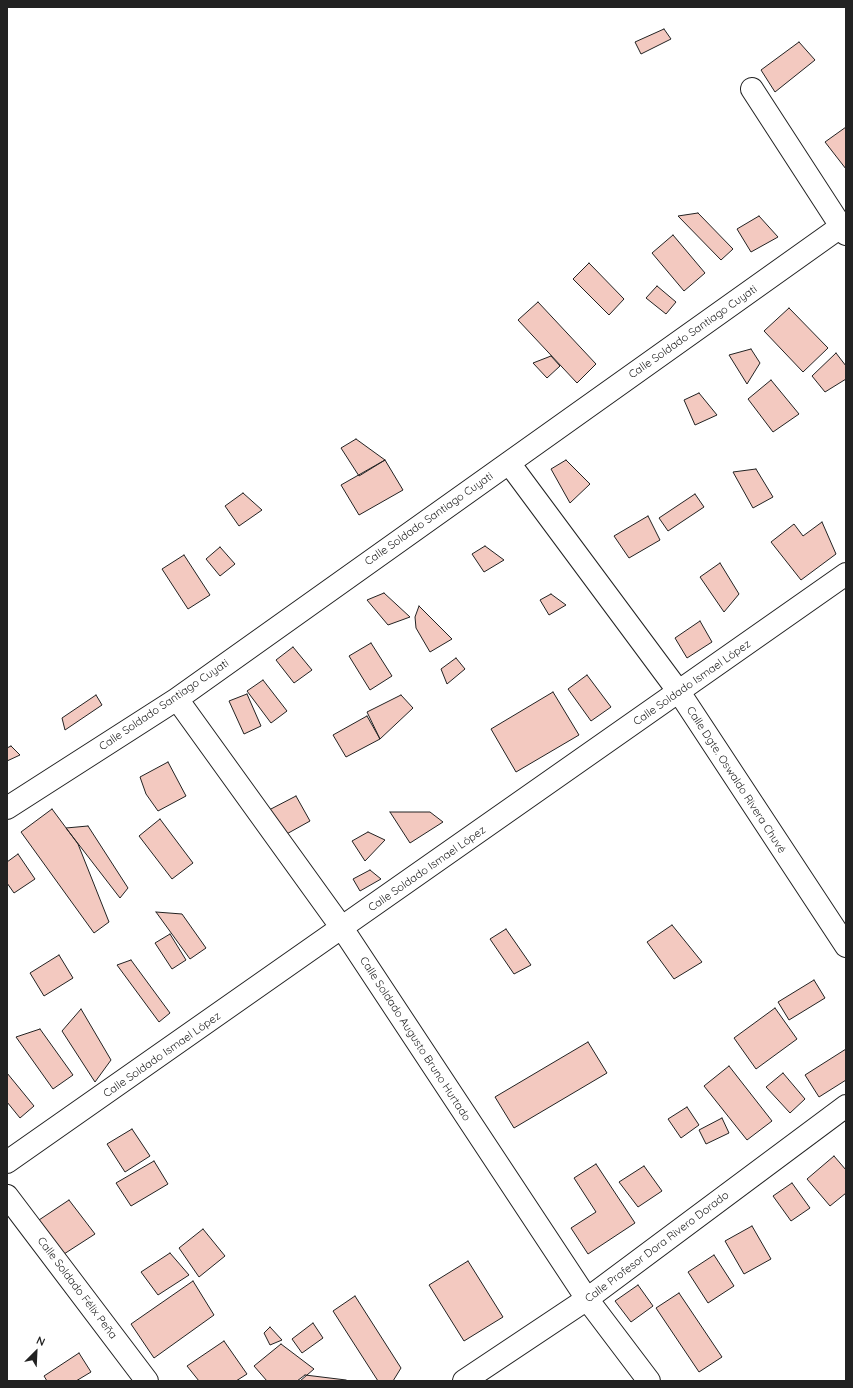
<!DOCTYPE html>
<meta charset="utf-8">
<style>
body{margin:0}
#map{position:relative;width:853px;height:1388px;overflow:hidden;background:#fff;font-family:Quicksand,sans-serif}
canvas{display:block}
.frame{position:absolute;inset:0;border:8px solid #222;pointer-events:none}
.north{position:absolute;left:16px;top:1332px;width:40px;height:40px;-webkit-text-stroke:3px #fff;paint-order:stroke;rotate:24deg;font-size:11px;font-weight:700;line-height:16px;text-align:center;color:#222}
.north::after{content:'';display:block;margin:auto;width:14px;height:18px;background:#222;clip-path:polygon(50% 0,100% 100%,50% 72%,0 100%)}
</style>
<div id="map">
<canvas width="853" height="1388"></canvas>
<div class="frame"></div>
<div class="north">N</div>
</div>
<script>
const c = document.querySelector('canvas').getContext('2d');
c.lineJoin = 'round';
function paint(path, color) { c.fillStyle = color; c.fill(path, 'evenodd'); }
const poly = rows => new Path2D(rows.map(r => 'M' + r).join(''));
function trace(path, color, width, dash) { c.strokeStyle = color; c.lineWidth = width; c.lineCap = dash ? 'butt' : 'round'; c.setLineDash(dash || []); c.stroke(path); }
function drawText(font, color, halo, rows, align = 'center') {
  c.font = font + ' Quicksand,sans-serif'; c.lineWidth = 3; c.setLineDash([]); c.textBaseline = 'middle'; c.strokeStyle = halo; c.fillStyle = color; for (const [text, x, y, turn = 0] of rows) {
    c.save(); c.translate(x, y); c.rotate((+turn || 0) * Math.PI / 180); c.textAlign = isNaN(turn) ? turn : align; if (halo) c.strokeText(text, 0, 0); c.fillText(text, 0, 0); c.restore();
  }
}
const building = poly([
 [664,29,671,39,641,54,635,42,664,29],
 [799,42,815,60,775,92,761,70,799,42],
 [846,127,846,169,825,142,846,127],
 [698,213,733,249,721,260,678,216,698,213],
 [759,216,778,237,751,252,737,229,759,216],
 [673,235,705,273,684,291,652,253,673,235],
 [589,263,624,299,609,315,573,279,589,263],
 [657,286,676,302,666,314,646,298,657,286],
 [538,302,596,364,577,383,518,320,538,302],
 [789,308,828,348,803,372,764,331,789,308],
 [751,349,760,363,747,384,729,355,751,349],
 [836,353,846,366,846,379,825,392,812,376,836,353],
 [551,356,560,366,547,378,533,363,551,356],
 [771,380,799,414,773,432,748,399,771,380],
 [699,393,717,415,695,425,684,400,699,393],
 [356,439,385,460,359,476,341,448,356,439],
 [385,460,403,490,359,515,341,485,385,460],
 [566,460,590,484,570,503,551,469,566,460],
 [756,469,773,497,753,508,733,472,756,469],
 [243,493,262,510,239,526,225,506,243,493],
 [695,494,704,507,668,531,659,518,695,494],
 [648,516,660,540,629,558,614,536,648,516],
 [822,522,836,554,801,580,771,542,794,524,803,536,822,522],
 [485,546,504,560,484,572,472,554,485,546],
 [220,547,235,564,220,576,206,559,220,547],
 [184,555,210,595,188,609,162,569,184,555],
 [720,563,739,594,724,612,700,577,720,563],
 [384,593,410,617,388,625,367,600,384,593],
 [551,594,566,605,549,615,540,600,551,594],
 [419,606,452,639,430,652,416,628,415,617,419,606],
 [700,621,712,642,687,658,675,638,700,621],
 [371,643,392,676,370,690,349,656,371,643],
 [293,647,312,670,294,683,276,660,293,647],
 [456,658,465,669,447,684,441,669,456,658],
 [587,675,611,707,591,721,568,689,587,675],
 [263,680,287,711,271,723,247,691,263,680],
 [553,692,579,735,516,772,491,729,553,692],
 [247,694,261,726,244,734,229,701,247,694],
 [96,695,102,705,65,730,62,718,96,695],
 [401,695,413,708,380,739,367,712,401,695],
 [367,716,380,739,346,757,333,735,367,716],
 [11,746,20,755,7,761,7,748,11,746],
 [168,762,186,796,158,811,146,794,140,777,168,762],
 [296,796,310,821,283,836,269,810,296,796],
 [52,809,78,844,109,922,94,933,21,832,52,809],
 [390,812,430,812,443,822,410,843,390,812],
 [160,819,193,863,172,879,139,836,160,819],
 [88,826,128,888,120,898,66,828,88,826],
 [368,832,385,840,365,861,352,841,368,832],
 [18,854,35,879,14,893,7,883,7,862,18,854],
 [370,870,381,879,360,891,353,879,370,870],
 [156,912,182,914,206,948,190,959,156,912],
 [672,925,702,962,674,979,647,942,672,925],
 [506,929,531,965,514,974,490,939,506,929],
 [170,934,186,960,172,969,155,943,170,934],
 [59,955,73,978,44,996,30,973,59,955],
 [131,960,170,1013,159,1022,117,965,131,960],
 [814,980,825,998,789,1020,778,1002,814,980],
 [775,1008,797,1039,756,1069,734,1038,775,1008],
 [81,1009,111,1060,95,1082,62,1031,81,1009],
 [40,1029,73,1075,53,1089,16,1037,40,1029],
 [588,1042,607,1073,514,1128,495,1097,588,1042],
 [846,1049,846,1080,819,1097,805,1075,846,1049],
 [729,1066,772,1121,747,1140,704,1086,729,1066],
 [7,1073,34,1106,20,1118,7,1102,7,1073],
 [783,1073,805,1099,790,1113,766,1087,783,1073],
 [687,1107,699,1125,681,1138,668,1119,687,1107],
 [722,1118,729,1133,706,1144,699,1130,722,1118],
 [132,1129,150,1156,125,1172,107,1144,132,1129],
 [834,1156,846,1170,846,1193,830,1206,807,1179,834,1156],
 [154,1161,168,1184,131,1206,116,1183,154,1161],
 [596,1164,635,1223,588,1254,571,1228,596,1212,574,1178,596,1164],
 [644,1166,662,1191,638,1207,619,1182,644,1166],
 [792,1183,810,1208,791,1221,773,1196,792,1183],
 [69,1200,95,1234,64,1254,39,1220,69,1200],
 [752,1226,771,1259,744,1274,725,1241,752,1226],
 [203,1229,225,1256,199,1277,179,1248,203,1229],
 [170,1253,189,1275,158,1295,141,1272,170,1253],
 [714,1255,734,1286,708,1303,688,1272,714,1255],
 [468,1261,503,1317,464,1341,429,1285,468,1261],
 [193,1281,214,1315,154,1358,131,1324,193,1281],
 [638,1285,653,1306,631,1322,615,1301,638,1285],
 [679,1293,722,1357,699,1372,656,1308,679,1293],
 [355,1296,401,1368,393,1381,378,1381,333,1311,355,1296],
 [313,1323,323,1338,302,1353,292,1339,313,1323],
 [270,1327,282,1340,270,1345,264,1333,270,1327],
 [224,1341,247,1374,236,1381,199,1381,187,1366,224,1341],
 [281,1344,314,1369,300,1381,267,1381,254,1366,281,1344],
 [79,1353,91,1372,76,1381,47,1381,44,1376,79,1353],
 [305,1375,346,1380,348,1381,297,1381,305,1375]
]);
paint(building, '#f3c9c0');
trace(building, '#222', 1);
const minor = poly([
 [752,89,846,234],
 [509,463,679,692,846,946],
 [177,699,342,928,587,1299,649,1381],
 [7,808,177,699,846,223],
 [7,1162,846,574],
 [7,1196,147,1381],
 [464,1381,587,1299,846,1106]
]);
trace(minor, '#222', 24);
trace(minor, '#fff', 22);
drawText('11px', '#222', '#fff', [
 ["Calle Soldado Santiago Cuyati",693,332,-35],
 ["Calle Soldado Santiago Cuyati",429,519,-35],
 ["Calle Soldado Ismael López",692,683,-35],
 ["Calle Soldado Santiago Cuyati",164,705,-34],
 ["Calle Dgte. Oswaldo Rivera Chuvé",736,780,57],
 ["Calle Soldado Ismael López",427,869,-35],
 ["Calle Soldado Augusto Bruno Hurtado",415,1039,57],
 ["Calle Soldado Ismael López",162,1055,-35],
 ["Calle Profesor Dora Rivero Dorado",657,1247,-37],
 ["Calle Soldado Félix Peña",77,1288,53]
]);
</script>
